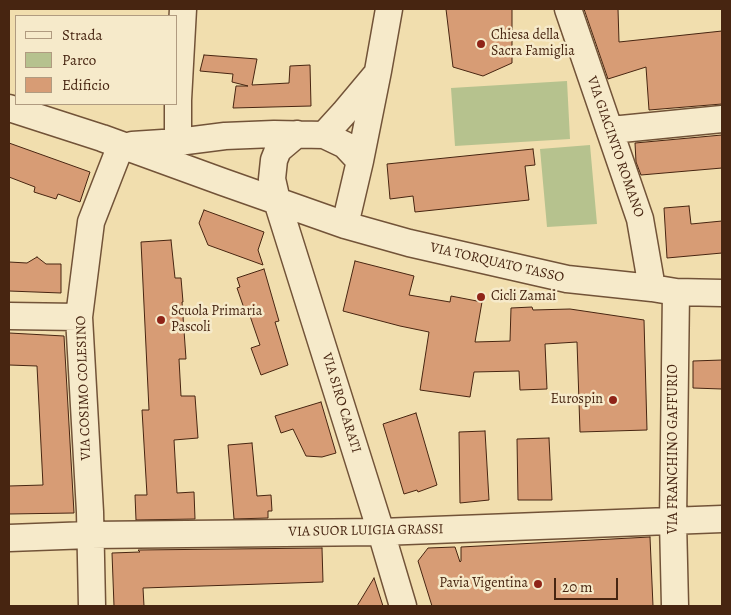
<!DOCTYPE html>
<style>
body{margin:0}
#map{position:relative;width:731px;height:615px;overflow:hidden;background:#f1deae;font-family:Alegreya,serif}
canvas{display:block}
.frame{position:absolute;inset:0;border:10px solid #472511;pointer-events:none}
.legend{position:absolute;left:15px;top:15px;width:162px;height:90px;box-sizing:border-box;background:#f6eaca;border:1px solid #b09b80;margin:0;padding:6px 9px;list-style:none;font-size:15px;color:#472511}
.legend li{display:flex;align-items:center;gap:10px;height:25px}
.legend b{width:25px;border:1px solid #b09b80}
.scale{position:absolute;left:554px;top:578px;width:64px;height:22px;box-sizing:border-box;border:2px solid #472511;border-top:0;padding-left:6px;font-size:15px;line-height:18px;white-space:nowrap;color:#472511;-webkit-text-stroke:4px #f6eaca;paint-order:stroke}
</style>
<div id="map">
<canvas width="731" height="615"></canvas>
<div class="frame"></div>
<ul class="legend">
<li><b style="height:6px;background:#f6eaca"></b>Strada</li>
<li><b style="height:14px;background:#b6c28e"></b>Parco</li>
<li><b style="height:14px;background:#d79c75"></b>Edificio</li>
</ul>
<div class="scale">20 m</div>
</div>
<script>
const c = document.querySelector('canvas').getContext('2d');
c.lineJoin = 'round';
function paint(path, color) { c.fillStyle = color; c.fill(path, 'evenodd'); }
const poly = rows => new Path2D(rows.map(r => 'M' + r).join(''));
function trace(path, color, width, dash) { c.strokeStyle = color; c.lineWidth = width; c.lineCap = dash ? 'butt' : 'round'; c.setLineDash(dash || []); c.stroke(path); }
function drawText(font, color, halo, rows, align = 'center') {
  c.font = font + ' Alegreya,serif'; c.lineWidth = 5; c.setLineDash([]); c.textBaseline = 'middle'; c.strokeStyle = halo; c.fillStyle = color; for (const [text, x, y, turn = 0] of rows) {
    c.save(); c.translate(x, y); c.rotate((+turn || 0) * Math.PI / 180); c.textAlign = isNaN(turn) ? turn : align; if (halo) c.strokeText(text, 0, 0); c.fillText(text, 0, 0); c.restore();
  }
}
paint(poly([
 [567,81,570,139,455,146,451,88],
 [590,145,597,224,547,227,540,149]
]), '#b6c28e');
const building = poly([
 [446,9,512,9,512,63,483,76,453,67,446,9],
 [584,9,618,9,619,42,722,31,722,104,649,110,646,67,608,79,584,9],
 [204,55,257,59,252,85,289,83,290,66,310,65,311,106,233,108,236,86,248,86,232,82,233,74,200,71,204,55],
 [722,135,722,168,641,175,636,162,635,143,722,135],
 [9,143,90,172,80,202,58,194,56,199,34,192,35,187,9,177,9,143],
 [533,149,535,165,525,166,529,200,415,212,413,196,390,199,387,164,533,149],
 [689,206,691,224,722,221,722,253,667,258,664,208,689,206],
 [204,210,264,232,258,250,263,265,208,245,199,223,204,210],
 [171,240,175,278,181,278,183,302,182,302,186,359,179,359,181,396,195,396,198,438,174,440,177,493,194,492,195,519,136,520,135,495,147,495,142,410,149,410,141,242,171,240],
 [37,257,46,264,61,264,61,293,9,291,9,262,27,263,37,257],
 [355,261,414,276,409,295,450,302,451,296,482,302,475,342,510,341,511,308,532,307,533,310,570,309,644,320,647,430,580,432,577,342,545,344,547,389,520,390,519,371,474,372,470,397,420,390,429,332,400,326,343,311,355,261],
 [264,269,279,321,275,322,288,365,261,375,251,348,260,345,249,313,246,314,237,288,240,287,237,278,264,269],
 [9,333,64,336,74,513,9,514,9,486,43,485,37,366,9,365,9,333],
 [722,360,722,389,693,388,693,361,722,360],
 [321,402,336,453,322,457,306,456,293,429,281,433,275,416,321,402],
 [416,413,437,485,418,492,417,490,404,494,383,424,416,413],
 [485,431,489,500,460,503,459,432,485,431],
 [549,438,552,500,518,500,517,439,549,438],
 [252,443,257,496,271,495,272,511,268,511,268,518,234,519,228,445,252,443],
 [650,537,653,606,432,606,418,561,428,548,455,547,460,562,461,561,461,547,650,537],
 [322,548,323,582,143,588,144,606,114,606,112,553,140,552,138,550,322,548],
 [374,578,383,606,357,606,374,578]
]);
paint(building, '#d79c75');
trace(building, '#472511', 1);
const minor = poly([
 [568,9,640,219,652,288],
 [9,108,102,138,223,182,345,225,409,243,567,279,652,288,676,292,722,293],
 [611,130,722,119],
 [297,134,278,150,274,160,272,179,277,201,381,532,403,606],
 [324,135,344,113,375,76],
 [178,142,178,100,183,9],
 [132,145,178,142,225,136,274,134,324,135,345,145,360,161],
 [345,225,360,161,378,71,389,9],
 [9,316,79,317],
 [9,538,90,535,381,532,722,519],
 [92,606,90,512,79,317,91,222,121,145],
 [675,606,673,521,676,292]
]);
trace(minor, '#725338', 29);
trace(minor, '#f6eaca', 26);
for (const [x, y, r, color] of [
 [481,44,5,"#8f2418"],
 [481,297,5,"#8f2418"],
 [161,320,5,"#8f2418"],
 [613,400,5,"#8f2418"],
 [538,584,5,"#8f2418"]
]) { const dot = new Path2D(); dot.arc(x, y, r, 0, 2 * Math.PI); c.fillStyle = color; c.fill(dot); trace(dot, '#f6eaca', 2); }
drawText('14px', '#472511', '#f6eaca', [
 ["Chiesa della",491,36],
 ["Sacra Famiglia",491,52],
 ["Cicli Zamai",491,297],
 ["Scuola Primaria",171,312],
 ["Pascoli",171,328],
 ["Eurospin",603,400,"right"],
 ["Pavia Vigentina",528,584,"right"]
], 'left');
drawText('14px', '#472511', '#f6eaca', [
 ["VIA GIACINTO ROMANO",615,147,71],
 ["VIA TORQUATO TASSO",497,263,13],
 ["VIA COSIMO COLESINO",84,388,-92],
 ["VIA SIRO CARATI",341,403,73],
 ["VIA FRANCHINO GAFFURIO",674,449,-90],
 ["VIA SUOR LUIGIA GRASSI",366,531,-1]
]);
</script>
